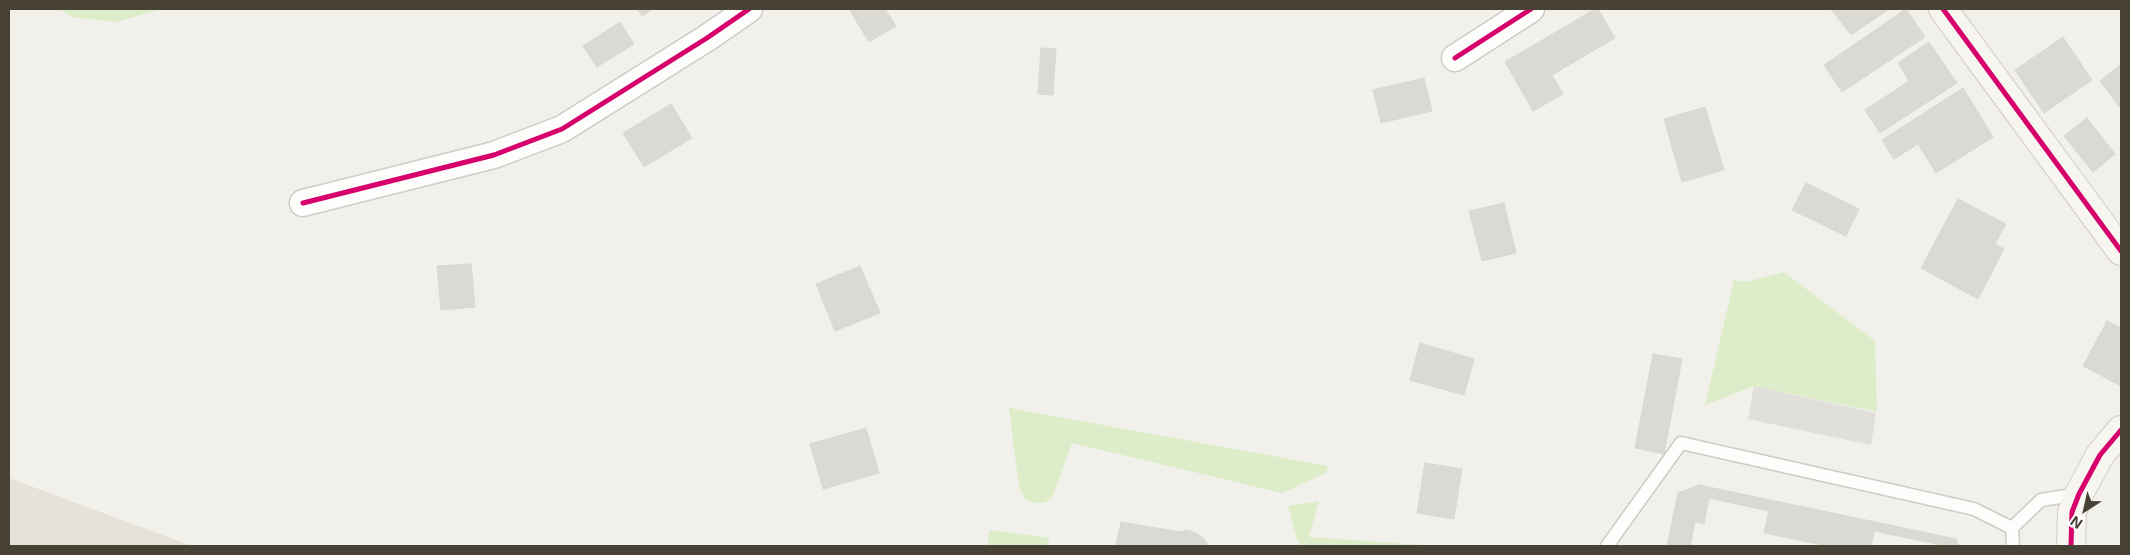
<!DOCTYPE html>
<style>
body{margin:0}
#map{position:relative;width:2130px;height:555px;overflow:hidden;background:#f1f0ea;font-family:Inter,sans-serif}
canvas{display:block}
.frame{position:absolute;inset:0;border:10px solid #484136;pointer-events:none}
.north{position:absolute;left:2060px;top:485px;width:50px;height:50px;-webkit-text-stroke:4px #fff;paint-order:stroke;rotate:215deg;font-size:14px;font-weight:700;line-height:20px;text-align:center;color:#484136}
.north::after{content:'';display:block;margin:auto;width:18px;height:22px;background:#484136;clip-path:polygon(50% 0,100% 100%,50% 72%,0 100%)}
</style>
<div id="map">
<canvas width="2130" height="555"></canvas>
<div class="frame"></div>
<div class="north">N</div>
</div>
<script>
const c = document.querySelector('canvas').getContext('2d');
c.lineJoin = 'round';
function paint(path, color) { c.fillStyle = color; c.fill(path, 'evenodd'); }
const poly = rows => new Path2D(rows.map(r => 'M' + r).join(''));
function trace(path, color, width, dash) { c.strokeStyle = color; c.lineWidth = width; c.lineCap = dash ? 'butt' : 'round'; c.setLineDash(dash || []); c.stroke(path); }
paint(poly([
 [9,478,192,546,9,546]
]), '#e6e2d7');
paint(poly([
 [60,9,162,9,116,22,72,17],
 [1784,272,1875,341,1877,412,1754,386,1705,405,1734,280,1746,282],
 [1009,408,1328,466,1326,473,1282,493,1072,443,1053,496,1045,503,1037,503,1026,500,1019,488],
 [1319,501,1309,537,1437,546,1303,546,1297,540,1288,506],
 [989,530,1046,537,1049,539,1048,546,988,546]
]), '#deedc9');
paint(poly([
 [1754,386,1876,413,1871,445,1748,419]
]), '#e0dfda');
const building = poly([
 [637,9,653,9,642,16,637,9],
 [849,9,885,9,896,26,869,42,849,9],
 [1595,9,1598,9,1615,38,1552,75,1563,94,1533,111,1505,62,1595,9],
 [1831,9,1889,9,1851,35,1831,9],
 [1906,9,1925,37,1842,92,1824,65,1906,9],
 [620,22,634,44,597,67,583,46,620,22],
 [2063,37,2092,80,2044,113,2015,70,2063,37],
 [1929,42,1957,83,1880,133,1865,110,1909,81,1898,63,1929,42],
 [1041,48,1056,49,1053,95,1038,94,1041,48],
 [2121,64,2121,109,2100,81,2121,64],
 [1424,78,1432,111,1381,123,1373,90,1424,78],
 [1963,88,1993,137,1936,173,1918,144,1894,159,1882,140,1963,88],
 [671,104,692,138,644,167,623,133,671,104],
 [1705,107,1724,170,1682,182,1664,119,1705,107],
 [2087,118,2115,154,2093,172,2064,136,2087,118],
 [1806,183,1859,209,1846,236,1792,210,1806,183],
 [1958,199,2006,224,1995,244,2004,249,1978,299,1921,268,1958,199],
 [1504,203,1516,253,1482,261,1469,211,1504,203],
 [471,264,475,307,441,310,437,266,471,264],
 [860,266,880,313,835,331,816,284,860,266],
 [2107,321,2121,328,2121,386,2083,366,2107,321],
 [1420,343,1474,359,1464,395,1410,380,1420,343],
 [1653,354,1682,359,1664,454,1635,448,1653,354],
 [866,428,879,473,823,489,810,444,866,428],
 [1425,463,1462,469,1454,519,1417,513,1425,463],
 [1699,485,1956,539,1959,546,1667,546,1678,493,1699,485],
 [1709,498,1769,511,1764,533,1828,546,1690,546,1695,522,1704,524,1709,498],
 [1121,522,1180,532,1187,530,1196,533,1204,539,1208,546,1116,546,1121,522],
 [1874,531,1941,545,1941,546,1871,546,1874,531]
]);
paint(building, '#dbd9d3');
trace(building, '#dad7d0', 1);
const lane = poly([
 [1607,546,1681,443,1974,509,2012,528],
 [2013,546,2012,528,2041,500,2079,494]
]);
const street = poly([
 [1455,58,1531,9],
 [303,203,494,155,562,129,707,38,749,9]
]);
const secondary = poly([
 [1943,9,2121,251],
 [2071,546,2072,512,2079,494,2100,455,2121,430]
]);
trace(lane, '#ceccc6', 15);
trace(street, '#ceccc6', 29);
trace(secondary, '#d1cdc1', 30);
trace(lane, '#fdfdfc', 12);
trace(street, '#fdfdfc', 26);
trace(secondary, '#f7f5ef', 28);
trace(poly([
 [1943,9,2121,251],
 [1455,58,1531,9],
 [303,203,494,155,562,129,707,38,749,9],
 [2071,546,2072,512,2079,494,2100,455,2121,430]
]), '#d6006c', 5);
</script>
